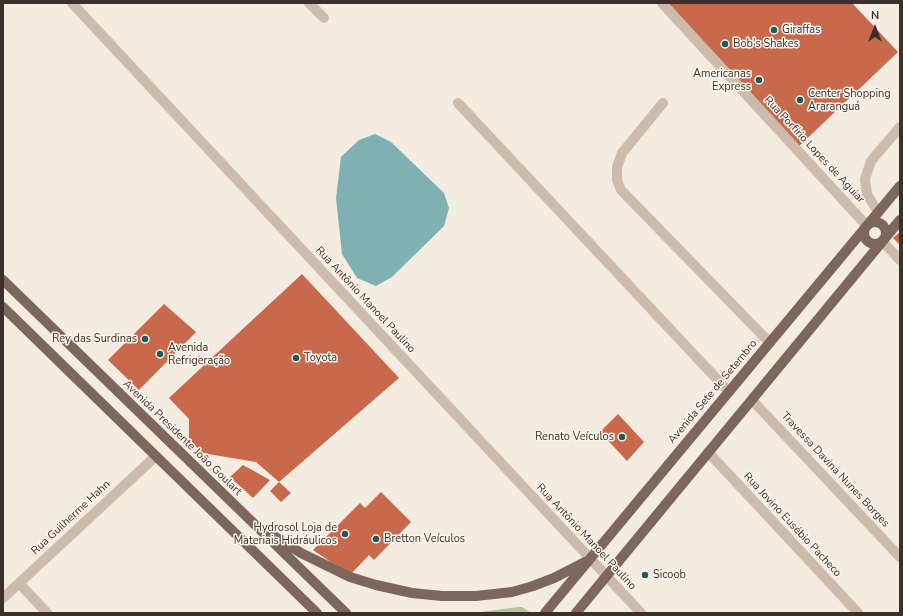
<!DOCTYPE html>
<meta charset="utf-8">
<style>
body{margin:0}
#map{position:relative;width:903px;height:616px;overflow:hidden;background:#f4ebe1;font-family:"Nunito Sans",sans-serif}
canvas{display:block}
.frame{position:absolute;inset:0;border:4px solid #3b302b;pointer-events:none}
.north{position:absolute;left:855px;top:8px;width:40px;height:40px;-webkit-text-stroke:3px #fbf5ee;paint-order:stroke;rotate:0deg;font-size:11px;font-weight:700;line-height:16px;text-align:center;color:#3b302b}
.north::after{content:'';display:block;margin:auto;width:14px;height:18px;background:#3b302b;clip-path:polygon(50% 0,100% 100%,50% 72%,0 100%)}
</style>
<div id="map">
<canvas width="903" height="616"></canvas>
<div class="frame"></div>
<div class="north">N</div>
</div>
<script>
const c = document.querySelector('canvas').getContext('2d');
c.lineJoin = 'round';
function paint(path, color) { c.fillStyle = color; c.fill(path, 'evenodd'); }
const poly = rows => new Path2D(rows.map(r => 'M' + r).join(''));
function trace(path, color, width, dash) { c.strokeStyle = color; c.lineWidth = width; c.lineCap = dash ? 'butt' : 'round'; c.setLineDash(dash || []); c.stroke(path); }
function drawText(font, color, halo, rows, align = 'center') {
  c.font = font + ' "Nunito Sans",sans-serif'; c.lineWidth = 3; c.setLineDash([]); c.textBaseline = 'middle'; c.strokeStyle = halo; c.fillStyle = color; for (const [text, x, y, turn = 0] of rows) {
    c.save(); c.translate(x, y); c.rotate((+turn || 0) * Math.PI / 180); c.textAlign = isNaN(turn) ? turn : align; if (halo) c.strokeText(text, 0, 0); c.fillText(text, 0, 0); c.restore();
  }
}
paint(poly([
 [518,607,522,607,531,613,473,613]
]), '#b8c4a0');
paint(poly([
 [375,134,391,142,444,193,449,208,444,226,392,277,376,286,357,278,342,254,336,198,341,157,359,140]
]), '#7fb0b2');
paint(poly([
 [664,3,852,3,898,52,797,148],
 [900,232,900,245,893,238],
 [302,274,399,378,279,482,291,493,281,502,270,491,279,482,256,462,202,453,189,439,189,419,169,398,233,338],
 [164,304,196,332,139,390,108,360],
 [618,414,644,442,627,461,600,432],
 [243,465,270,480,253,498,230,477],
 [381,492,411,522,374,560,369,555,350,575,313,550,360,503,365,508]
]), '#c8694b');
trace(poly([
 [72,3,641,613],
 [309,3,324,18],
 [662,3,867,226],
 [458,103,729,392],
 [663,103,622,153,617,167,617,180,621,190,770,343],
 [878,212,867,194,865,179,871,161,900,127],
 [882,241,900,260],
 [752,400,900,557],
 [708,452,858,613],
 [19,583,47,613],
 [3,598,156,456]
]), '#cdbbac', 10);
trace(poly([
 '864 233a11 11 0 1 1 22 0a11 11 0 1 1-22 0Z',
 [3,280,346,613],
 [3,307,317,613],
 [269,533,301,553,350,577,376,585,412,593,442,596,476,596,512,592,533,586,554,578,585,562],
 [545,613,900,186],
 [576,613,900,220]
]), '#7d675c', 10);
for (const [x, y, r, color] of [
 [774,30,4,"#1f5a5e"],
 [725,44,4,"#1f5a5e"],
 [759,80,4,"#1f5a5e"],
 [800,100,4,"#1f5a5e"],
 [145,339,4,"#1f5a5e"],
 [160,354,4,"#1f5a5e"],
 [296,358,4,"#1f5a5e"],
 [622,437,4,"#1f5a5e"],
 [345,534,4,"#1f5a5e"],
 [376,539,4,"#1f5a5e"],
 [645,575,4,"#1f5a5e"]
]) { const dot = new Path2D(); dot.arc(x, y, r, 0, 2 * Math.PI); c.fillStyle = color; c.fill(dot); trace(dot, '#fbf5ee', 1.5); }
drawText('11px', '#3b302b', '#fbf5ee', [
 ["Giraffas",782,30],
 ["Bob's Shakes",733,44],
 ["Americanas",751,74,"right"],
 ["Express",751,87,"right"],
 ["Center Shopping",808,94],
 ["Araranguá",808,107],
 ["Rey das Surdinas",137,339,"right"],
 ["Avenida",168,348],
 ["Refrigeração",168,361],
 ["Toyota",304,358],
 ["Renato Veículos",614,437,"right"],
 ["Hydrosol Loja de",337,528,"right"],
 ["Materiais Hidráulicos",337,541,"right"],
 ["Bretton Veículos",384,539],
 ["Sicoob",653,575]
], 'left');
drawText('11px', '#3b302b', '#fbf5ee', [
 ["Rua Porfírio Lopes de Aguiar",814,150,47],
 ["Rua Antônio Manoel Paulino",365,300,47],
 ["Avenida Sete de Setembro",713,392,-50],
 ["Avenida Presidente João Goulart",182,438,44],
 ["Travessa Davina Nunes Borges",835,470,47],
 ["Rua Guilherme Hahn",71,518,-43],
 ["Rua Jovino Eusébio Pacheco",792,525,47],
 ["Rua Antônio Manoel Paulino",586,537,47]
]);
</script>
